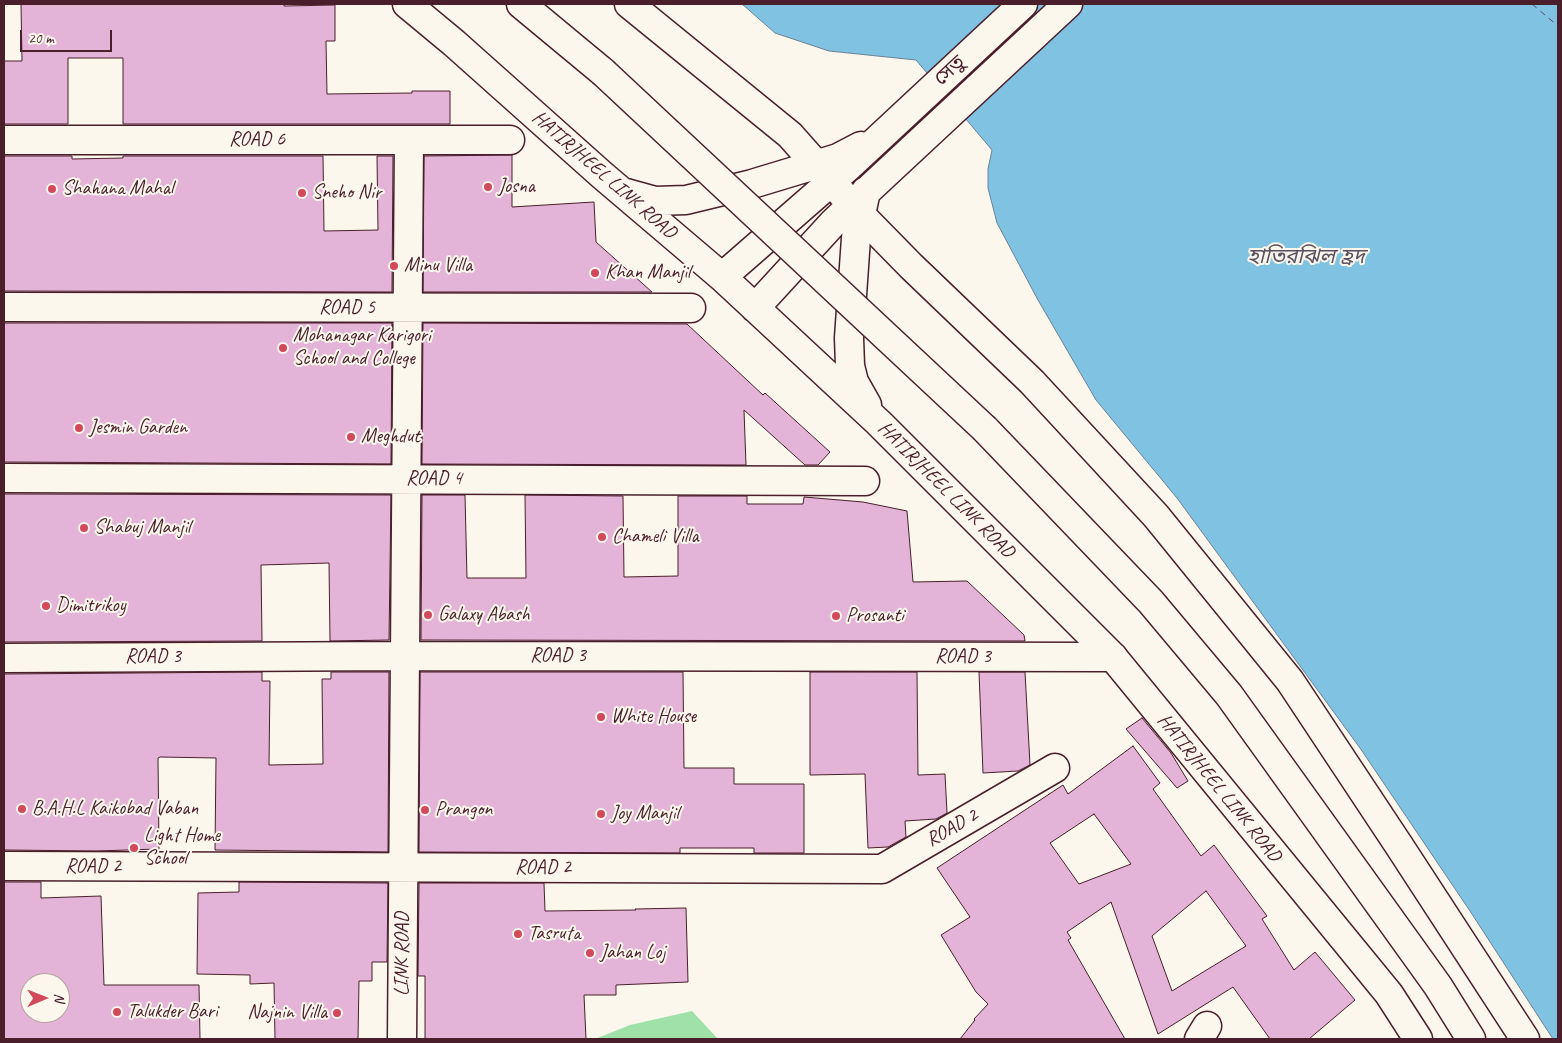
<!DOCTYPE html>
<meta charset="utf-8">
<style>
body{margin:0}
#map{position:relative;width:1562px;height:1043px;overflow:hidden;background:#fbf7ec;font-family:Caveat,sans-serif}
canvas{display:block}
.frame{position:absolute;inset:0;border:5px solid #4a1f2b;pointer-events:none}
.north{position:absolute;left:20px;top:973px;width:50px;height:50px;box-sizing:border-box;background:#fbf7ec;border:1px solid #b4a19f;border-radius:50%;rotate:89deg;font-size:14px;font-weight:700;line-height:20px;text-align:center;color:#4a1f2b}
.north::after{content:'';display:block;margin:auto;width:18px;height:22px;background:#d1495b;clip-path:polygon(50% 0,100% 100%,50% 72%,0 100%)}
.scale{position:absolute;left:20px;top:30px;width:92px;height:22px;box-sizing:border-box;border:2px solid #4a1f2b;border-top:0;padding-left:6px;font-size:15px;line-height:18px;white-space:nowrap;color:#4a1f2b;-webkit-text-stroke:4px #fbf7ec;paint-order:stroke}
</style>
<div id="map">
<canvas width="1562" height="1043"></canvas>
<div class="frame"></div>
<div class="north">N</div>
<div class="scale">20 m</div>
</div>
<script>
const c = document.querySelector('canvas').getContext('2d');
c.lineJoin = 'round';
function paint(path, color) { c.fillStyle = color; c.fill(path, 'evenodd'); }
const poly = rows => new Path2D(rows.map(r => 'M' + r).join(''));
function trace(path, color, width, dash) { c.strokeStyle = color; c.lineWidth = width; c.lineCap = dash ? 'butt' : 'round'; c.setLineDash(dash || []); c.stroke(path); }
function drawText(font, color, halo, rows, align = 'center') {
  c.font = font + ' Caveat,"Noto Sans Bengali",sans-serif'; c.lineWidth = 4; c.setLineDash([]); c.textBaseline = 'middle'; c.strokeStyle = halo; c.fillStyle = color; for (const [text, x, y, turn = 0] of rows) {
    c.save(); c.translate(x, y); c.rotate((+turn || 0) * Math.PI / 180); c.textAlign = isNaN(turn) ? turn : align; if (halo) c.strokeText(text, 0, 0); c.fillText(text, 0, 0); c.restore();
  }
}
paint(poly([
 [692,1011,718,1039,595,1039,630,1025]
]), '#a0e1aa');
const water = poly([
 [742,4,1558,4,1558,1039,1553,1039,1470,911,1360,748,1177,498,1096,400,1038,300,997,223,988,188,988,169,992,150,916,60,829,51,775,33,742,4]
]);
paint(water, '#80c2e1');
trace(water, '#6a8198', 1);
trace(poly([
 [1532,4,1558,26]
]), '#5a5062', 1, [6, 5]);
const building = poly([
 [21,4,284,4,284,6,335,5,335,41,326,41,327,94,412,93,412,91,450,91,450,124,123,124,123,58,68,58,68,124,4,124,4,61,22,61,21,4],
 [512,155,512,207,594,202,596,242,652,292,423,292,424,156,512,155],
 [4,156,72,156,72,159,123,158,123,156,323,156,324,231,378,230,377,156,393,156,392,292,4,291,4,156],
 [4,323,392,323,391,464,4,462,4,323],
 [423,323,687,324,763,395,765,393,830,452,818,465,805,465,744,410,746,465,422,464,423,323],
 [4,494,391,495,389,640,330,641,329,563,261,565,262,641,4,642,4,494],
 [422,495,465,495,467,578,526,578,525,495,623,496,624,577,678,576,678,496,747,496,747,504,803,504,804,497,863,502,907,511,913,582,967,581,1024,635,1025,641,421,640,422,495],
 [262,672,262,681,270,681,269,765,323,764,322,679,331,679,331,672,389,672,388,852,215,850,216,758,160,757,158,758,159,849,96,851,4,850,4,674,262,672],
 [420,672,683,672,684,768,734,768,734,784,804,784,804,853,754,853,754,848,680,848,680,853,419,852,420,672],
 [810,672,917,672,918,775,945,774,947,813,936,819,905,821,906,837,888,847,868,848,865,774,810,775,810,672],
 [979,672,1025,672,1030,765,1018,771,983,773,979,672],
 [1142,718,1171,753,1188,781,1177,788,1126,729,1142,718],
 [1133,746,1160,783,1153,789,1201,856,1214,845,1267,916,1262,919,1294,970,1315,952,1355,1000,1309,1039,1270,1039,1233,987,1158,1034,1111,902,1067,932,1071,938,1068,940,1125,1039,960,1039,975,1020,974,1019,988,1004,976,992,941,935,970,917,937,868,1063,785,1068,794,1133,746],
 [1094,814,1131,864,1079,884,1050,843,1094,814],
 [1206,891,1246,946,1172,991,1152,936,1206,891],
 [4,882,41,882,41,898,101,896,104,985,199,985,200,1039,4,1039,4,882],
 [30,983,60,983,60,1013,30,1013,30,983],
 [239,882,388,883,387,962,372,962,372,981,359,981,358,1039,275,1039,274,983,250,984,250,975,197,974,198,893,239,892,239,882],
 [419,883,544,883,545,911,636,910,635,909,686,908,688,982,616,985,616,995,584,995,586,1039,425,1039,425,976,418,976,419,883]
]);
paint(building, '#e3b4d7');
trace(building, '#4a1f2b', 1);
const minor = poly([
 [629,4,790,135,860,214,911,266,1032,382,1156,516,1290,681,1400,847,1525,1039],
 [4,140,510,140],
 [4,307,691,308],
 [4,478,865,481],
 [4,658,405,656,1113,657],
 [4,866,882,869,1055,768],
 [402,1039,409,140],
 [1199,1039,1207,1026]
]);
const major = poly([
 [407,4,454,43,602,175,722,277,879,423,1113,657,1389,994,1418,1039],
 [521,4,603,72],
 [866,191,856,238,849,338,850,366,854,382,867,405],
 [626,193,655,201,686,200,752,184,838,158,861,146],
 [722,277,848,167,1023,4],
 [755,308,833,223,852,205,1068,4],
 [985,429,1151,602,1229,695,1438,986,1471,1039]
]);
trace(minor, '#4a1f2b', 31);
trace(major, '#4a1f2b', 31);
trace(minor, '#fbf7ec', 28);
trace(major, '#fbf7ec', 28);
const majorBridge = poly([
 [603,72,985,429]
]);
trace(majorBridge, '#4a1f2b', 31, []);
trace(majorBridge, '#fbf7ec', 28);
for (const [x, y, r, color] of [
 [488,187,5,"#d1495b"],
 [52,189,5,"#d1495b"],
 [302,193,5,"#d1495b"],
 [394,266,5,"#d1495b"],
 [595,273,5,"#d1495b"],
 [283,348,5,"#d1495b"],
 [79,428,5,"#d1495b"],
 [351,437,5,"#d1495b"],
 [84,528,5,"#d1495b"],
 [602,537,5,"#d1495b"],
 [46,606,5,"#d1495b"],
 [428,615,5,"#d1495b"],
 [836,616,5,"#d1495b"],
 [601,717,5,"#d1495b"],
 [22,809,5,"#d1495b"],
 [425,810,5,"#d1495b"],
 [601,814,5,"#d1495b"],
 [134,848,5,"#d1495b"],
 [518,934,5,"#d1495b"],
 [590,953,5,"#d1495b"],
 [117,1012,5,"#d1495b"],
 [337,1013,5,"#d1495b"]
]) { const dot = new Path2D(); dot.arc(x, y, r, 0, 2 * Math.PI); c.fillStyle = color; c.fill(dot); trace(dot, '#fbf7ec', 2); }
drawText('20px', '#4a1f2b', '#fbf7ec', [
 ["সেতু",950,71,-43],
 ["ROAD 6",257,140],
 ["HATIRJHEEL LINK ROAD",604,175,41],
 ["ROAD 5",347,308],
 ["ROAD 4",434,479],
 ["HATIRJHEEL LINK ROAD",946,490,45],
 ["ROAD 3",558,656],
 ["ROAD 3",153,657],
 ["ROAD 3",963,657],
 ["HATIRJHEEL LINK ROAD",1219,788,51],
 ["ROAD 2",952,828,-30],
 ["ROAD 2",93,867],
 ["ROAD 2",543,868],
 ["LINK ROAD",403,954,-90]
]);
drawText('20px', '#4a1f2b', '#fbf7ec', [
 ["Josna",498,187],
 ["Shahana Mahal",62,189],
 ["Sneho Nir",312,193],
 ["Minu Villa",404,266],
 ["Khan Manjil",605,273],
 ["Mohanagar Karigori",293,336],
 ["School and College",293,359],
 ["Jesmin Garden",89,428],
 ["Meghdut",361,437],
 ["Shabuj Manjil",94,528],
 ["Chameli Villa",612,537],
 ["Dimitrikoy",56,606],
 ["Galaxy Abash",438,615],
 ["Prosanti",846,616],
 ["White House",611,717],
 ["B.A.H.L Kaikobad Vaban",32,809],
 ["Prangon",435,810],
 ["Joy Manjil",611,814],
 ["Light Home",144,836],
 ["School",144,859],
 ["Tasruta",528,934],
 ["Jahan Loj",600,953],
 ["Talukder Bari",127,1012],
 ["Najnin Villa",327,1013,"right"]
], 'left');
drawText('italic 21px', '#5a5062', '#fbf7ec', [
 ["হাতিরঝিল হ্রদ",1306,257]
]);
</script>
